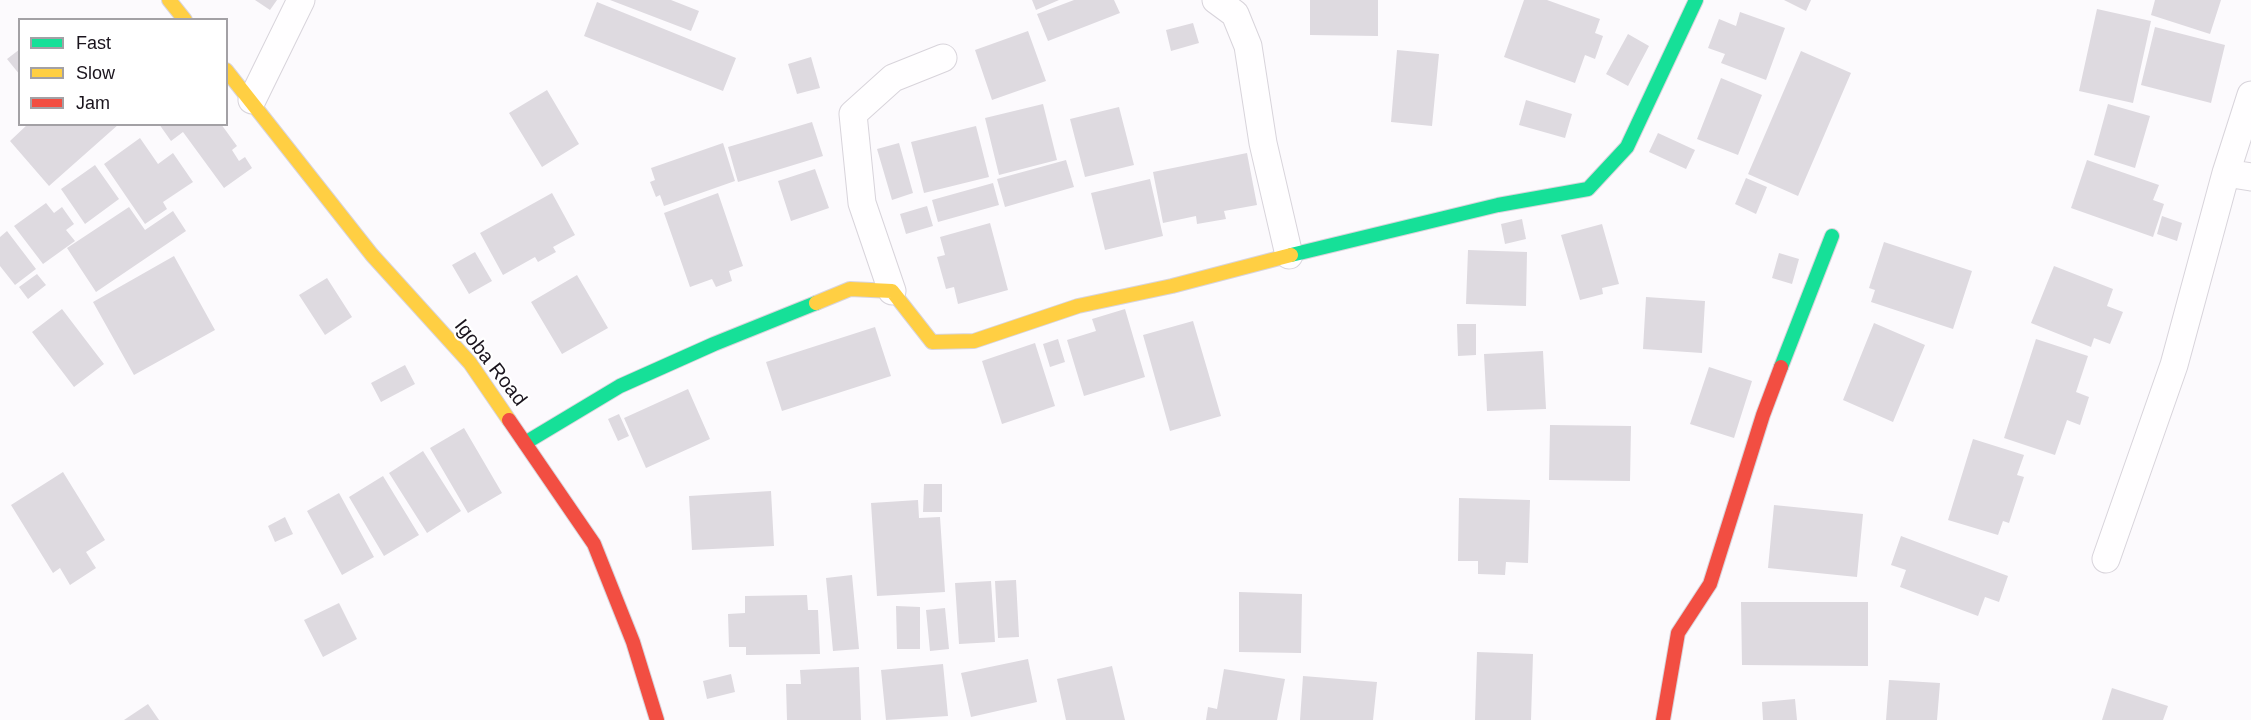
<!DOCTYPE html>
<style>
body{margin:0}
#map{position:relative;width:2251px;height:720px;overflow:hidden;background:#fcfafd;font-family:Helvetica,sans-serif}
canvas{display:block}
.legend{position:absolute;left:18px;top:18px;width:210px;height:108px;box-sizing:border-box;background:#fff;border:2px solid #a3a1a5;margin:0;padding:8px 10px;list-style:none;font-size:18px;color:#1a141d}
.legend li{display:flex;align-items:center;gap:12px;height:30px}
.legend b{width:30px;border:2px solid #a3a1a5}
</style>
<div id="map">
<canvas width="2251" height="720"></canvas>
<ul class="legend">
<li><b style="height:8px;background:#16e098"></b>Fast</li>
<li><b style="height:8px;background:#ffcf43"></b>Slow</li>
<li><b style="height:8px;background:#f24e42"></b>Jam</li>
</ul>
</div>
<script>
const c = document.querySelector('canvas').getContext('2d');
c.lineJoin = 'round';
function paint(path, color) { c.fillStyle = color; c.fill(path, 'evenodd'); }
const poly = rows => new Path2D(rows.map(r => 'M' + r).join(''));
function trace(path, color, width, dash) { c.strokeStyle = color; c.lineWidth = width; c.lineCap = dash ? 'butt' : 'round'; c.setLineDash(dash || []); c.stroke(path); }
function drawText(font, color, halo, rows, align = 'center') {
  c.font = font + ' Helvetica,sans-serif'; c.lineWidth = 4.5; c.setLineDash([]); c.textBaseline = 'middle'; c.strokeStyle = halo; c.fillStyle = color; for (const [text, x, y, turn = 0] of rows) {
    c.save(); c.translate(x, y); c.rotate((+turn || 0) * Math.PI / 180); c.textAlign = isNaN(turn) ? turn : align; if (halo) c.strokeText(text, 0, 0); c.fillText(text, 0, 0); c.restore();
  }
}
paint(poly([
 [255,0,277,0,270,10],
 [610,0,671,0,699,11,691,31],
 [1032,0,1059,0,1036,10],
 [1074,0,1114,0,1120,13,1048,41,1037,14],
 [1310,0,1378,0,1378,36,1310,35],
 [1524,0,1547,0,1600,19,1595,33,1603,36,1595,59,1585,55,1575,83,1504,57],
 [1784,0,1811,0,1806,11],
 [2155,0,2221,0,2210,34,2151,15],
 [597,2,736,58,723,91,584,36],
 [2097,9,2151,21,2133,103,2079,91],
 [1740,12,1785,28,1766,80,1721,63,1725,54,1708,48,1719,19,1736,26],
 [1193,23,1199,43,1171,51,1166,30],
 [2155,27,2225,45,2211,103,2141,85],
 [1028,31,1046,81,992,100,975,50],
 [1628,34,1649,46,1628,86,1606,74],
 [20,49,20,75,7,59],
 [1397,50,1439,54,1432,126,1391,122],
 [1801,51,1851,73,1798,196,1748,174],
 [811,57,820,88,797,94,788,64],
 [1721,78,1762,95,1738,155,1697,139],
 [547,90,579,144,542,167,509,113],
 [1526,100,1572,114,1565,138,1519,125],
 [1043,104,1057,160,999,175,985,118],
 [2108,104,2150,116,2135,168,2094,155],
 [1119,107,1134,165,1085,177,1070,119],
 [812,122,823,156,738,182,728,147],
 [28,124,119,124,49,186,10,141],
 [159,124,221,124,237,146,232,150,239,161,245,157,252,168,224,188,183,132,171,141],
 [976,126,989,177,924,193,911,142],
 [1658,133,1695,150,1686,169,1649,152],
 [140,138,158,164,173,153,193,182,163,202,167,209,145,224,104,164],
 [723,143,735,181,664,206,660,195,656,197,650,182,655,180,651,168],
 [899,143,913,193,892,200,877,149],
 [1247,153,1257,205,1224,211,1226,219,1197,224,1196,216,1163,223,1153,172],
 [1066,160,1074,187,1005,207,997,179],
 [2087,160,2159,185,2153,200,2164,204,2153,237,2071,208],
 [95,165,119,199,85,224,61,189],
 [815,169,829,208,791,221,778,181],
 [1746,178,1767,187,1756,214,1735,204],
 [1150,179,1163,236,1105,250,1091,193],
 [993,183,999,205,938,222,932,200],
 [552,193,575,235,553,247,556,252,538,262,535,257,503,275,480,233],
 [718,193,743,266,729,271,732,281,716,287,712,279,690,287,664,213],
 [46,203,54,213,62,207,74,224,66,230,75,241,43,264,14,226],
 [927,206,933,226,906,234,900,214],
 [129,207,145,230,173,211,186,231,96,292,67,248],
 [2162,216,2182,223,2177,241,2157,234],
 [1522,219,1526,239,1505,244,1501,224],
 [990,223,1008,290,958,304,954,287,946,289,937,257,945,255,940,237],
 [1602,224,1619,284,1602,288,1603,294,1580,300,1561,235],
 [7,231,36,269,15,285,0,266,0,237],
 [1884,242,1972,271,1953,329,1871,302,1875,290,1869,288],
 [1468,250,1527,252,1526,306,1466,304],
 [475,252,492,281,469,294,452,265],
 [1779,253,1799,259,1792,284,1772,278],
 [174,256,215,330,134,375,93,302],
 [2054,266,2113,289,2107,306,2123,312,2110,344,2094,338,2091,347,2031,323],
 [37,274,46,285,28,299,19,287],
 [577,275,608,328,562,354,531,302],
 [327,278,352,317,325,335,299,295],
 [1646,297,1705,301,1702,353,1643,349],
 [62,309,104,364,74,387,32,332],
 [1125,309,1145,377,1084,396,1067,340,1096,331,1092,319],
 [1193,321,1221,416,1170,431,1143,335],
 [1874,323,1925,345,1893,422,1843,400],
 [1457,324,1476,324,1476,355,1458,356],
 [875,327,891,376,782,411,766,362],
 [1058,339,1065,362,1050,367,1043,344],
 [2036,339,2088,356,2076,392,2089,397,2080,425,2067,420,2055,455,2004,438],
 [1035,343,1055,406,1002,424,982,361],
 [1543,351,1546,409,1487,411,1484,354],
 [405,365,415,384,381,402,371,383],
 [1709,367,1752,381,1734,438,1690,424],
 [688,389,710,439,646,468,624,418],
 [619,414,629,436,618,441,608,419],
 [1550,425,1631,426,1630,481,1549,480],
 [464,428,502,493,468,513,430,448],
 [1973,439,2024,455,2017,475,2024,477,2009,523,2003,521,1998,535,1948,520],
 [423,451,461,511,427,533,389,473],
 [63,472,105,540,86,552,96,568,70,585,60,568,53,573,11,505],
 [383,476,419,535,384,556,349,497],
 [924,484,942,484,942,512,923,512],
 [771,491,774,546,692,550,689,496],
 [339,493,374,557,342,575,307,511],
 [1459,498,1530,500,1528,563,1506,562,1505,575,1478,574,1478,561,1458,561],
 [918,500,919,518,940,517,945,592,877,596,871,503],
 [1774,505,1863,514,1857,577,1768,568],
 [285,517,293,534,275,542,268,526],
 [1901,536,2008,576,1999,602,1985,597,1978,616,1900,587,1906,570,1891,565],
 [852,575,859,649,833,651,826,578],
 [1016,580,1019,637,998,638,995,581],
 [991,581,995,642,959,644,955,583],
 [1239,592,1302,594,1301,653,1239,652],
 [807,595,808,610,818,610,820,654,746,655,746,647,729,647,728,614,745,613,745,596],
 [1741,602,1868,602,1868,666,1742,665],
 [339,603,357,639,323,657,304,620],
 [896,606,920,607,920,649,897,649],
 [945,608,949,649,930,651,926,610],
 [1477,652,1533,654,1531,720,1475,720],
 [1028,659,1037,702,971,717,961,673],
 [943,664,948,716,886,720,881,670],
 [1112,666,1125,720,1066,720,1057,679],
 [859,667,861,720,787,720,786,684,801,684,800,670],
 [1224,669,1285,679,1277,720,1206,720,1208,707,1217,709],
 [731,674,735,692,707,699,703,681],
 [1303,676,1377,682,1373,720,1300,720],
 [1889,680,1940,683,1937,720,1886,720],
 [2112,688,2168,706,2163,720,2102,720],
 [1795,699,1797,720,1763,720,1762,702],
 [148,704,159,720,124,720]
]), '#dedae0');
const street = poly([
 [1216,0,1235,14,1248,46,1263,143,1289,255],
 [252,100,301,0],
 [2226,173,2251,177],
 [892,291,862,203,853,114,893,78,943,58],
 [2106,559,2174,365,2226,173,2251,95]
]);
const fast = poly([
 [1291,255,1498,205,1588,189,1627,147,1696,0],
 [1781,367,1832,236],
 [525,443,620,386,714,344,816,303]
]);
const slow = poly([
 [169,0,185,20],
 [226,70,372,255,470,363,509,420],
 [816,303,850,289,892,291,932,342,974,341,1078,306,1172,286,1291,255]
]);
const jam = poly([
 [509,420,594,544,633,642,657,720],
 [1663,720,1678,633,1710,584,1763,415,1781,367]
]);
trace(street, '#d8d4db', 29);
trace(fast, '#d8d4db', 16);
trace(slow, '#d8d4db', 16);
trace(jam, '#d8d4db', 16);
trace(street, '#fffeff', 27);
trace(fast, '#16e098', 14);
trace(slow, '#ffcf43', 14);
trace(jam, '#f24e42', 14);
drawText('20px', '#1a141d', '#fff', [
 ["Igoba Road",490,363,52]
]);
</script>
